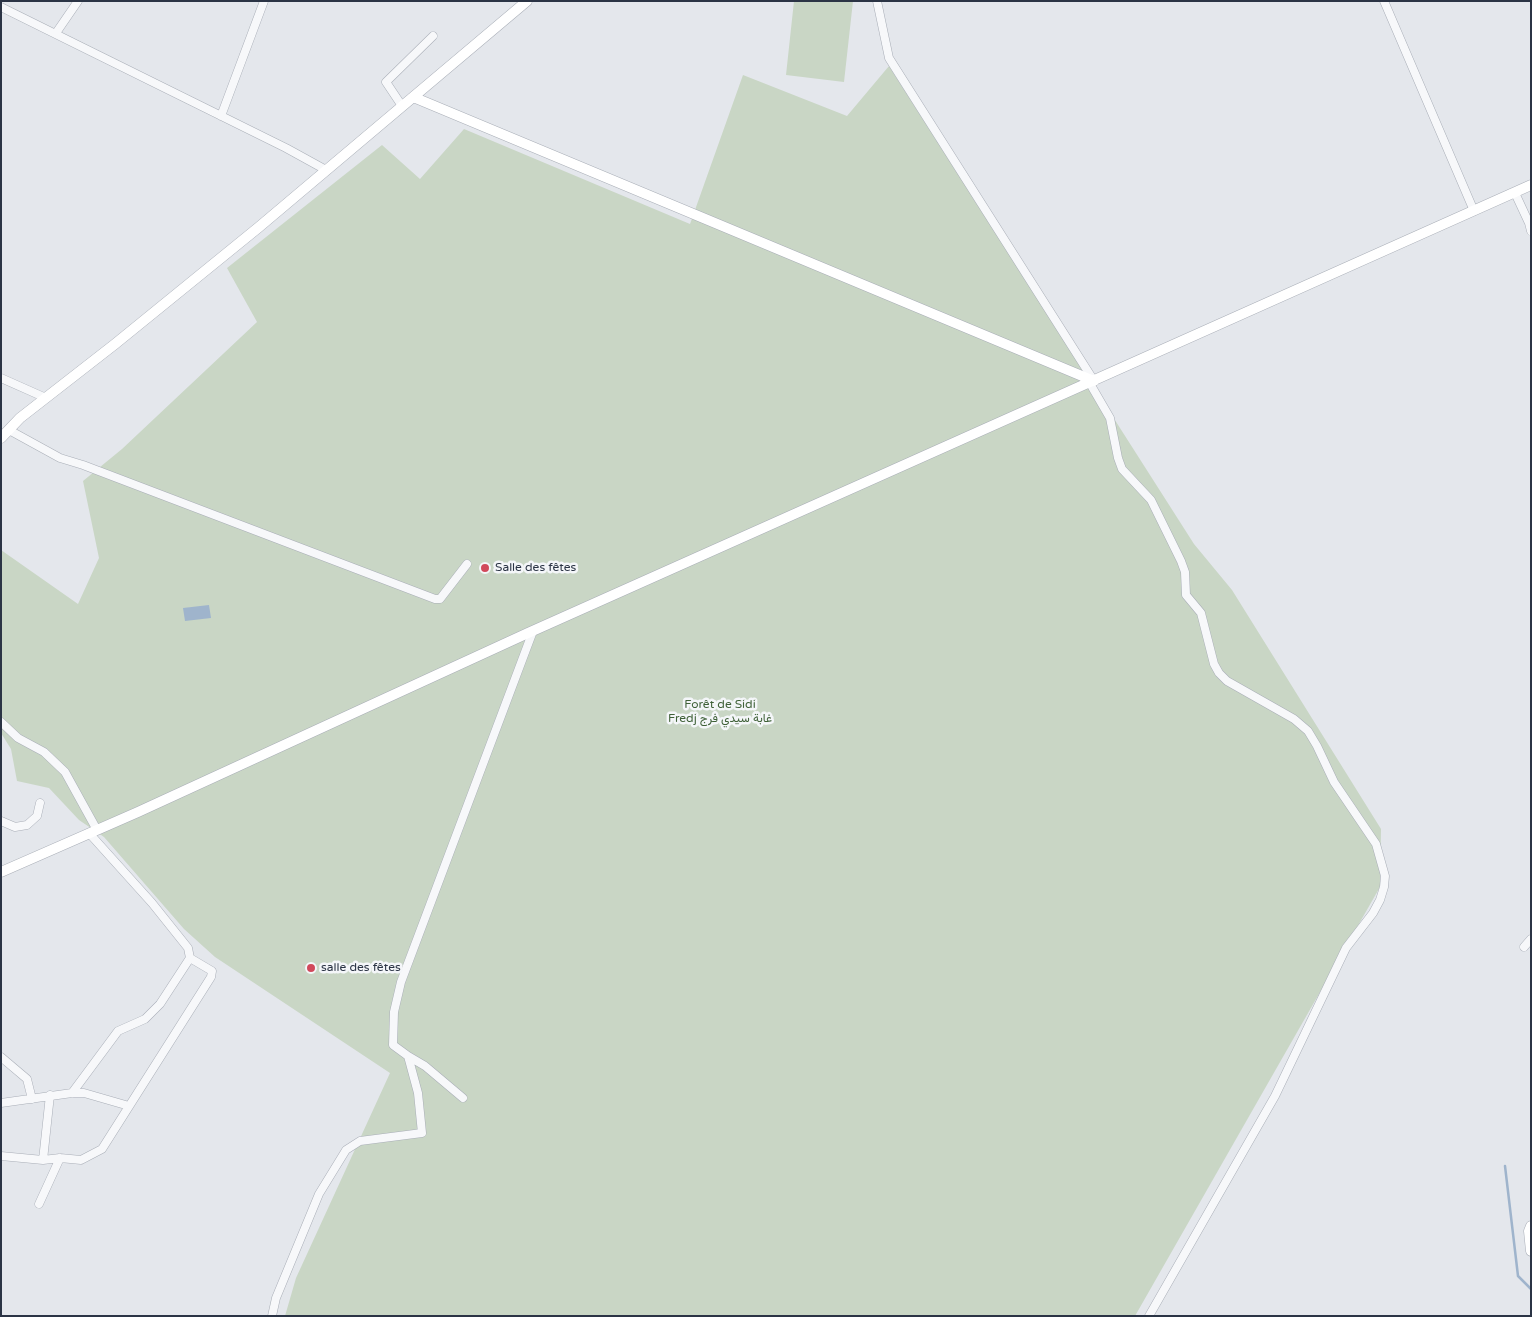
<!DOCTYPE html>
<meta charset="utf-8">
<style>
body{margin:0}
#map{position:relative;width:1532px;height:1317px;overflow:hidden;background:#e4e7ec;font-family:"Varela Round",sans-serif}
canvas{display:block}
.frame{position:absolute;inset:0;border:2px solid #2b3445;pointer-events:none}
</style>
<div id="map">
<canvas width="1532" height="1317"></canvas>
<div class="frame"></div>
</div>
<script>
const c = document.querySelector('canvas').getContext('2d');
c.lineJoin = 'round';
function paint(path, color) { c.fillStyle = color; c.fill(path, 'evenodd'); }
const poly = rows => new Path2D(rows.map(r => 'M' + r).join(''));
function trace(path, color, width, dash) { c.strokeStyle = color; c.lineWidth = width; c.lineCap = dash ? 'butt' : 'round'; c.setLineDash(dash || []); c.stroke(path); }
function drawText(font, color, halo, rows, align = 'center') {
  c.font = font + ' "Varela Round",Vazirmatn,sans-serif'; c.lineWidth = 5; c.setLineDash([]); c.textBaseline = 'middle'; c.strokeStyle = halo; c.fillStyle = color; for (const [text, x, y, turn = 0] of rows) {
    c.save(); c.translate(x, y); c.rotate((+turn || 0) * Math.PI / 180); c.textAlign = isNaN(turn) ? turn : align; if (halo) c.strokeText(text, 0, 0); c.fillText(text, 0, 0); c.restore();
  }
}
paint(poly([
 [794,1,853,1,844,82,786,75],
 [889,66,1194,544,1232,590,1381,829,1380,887,1135,1316,285,1316,296,1278,390,1073,215,957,184,929,104,837,79,820,49,788,17,781,11,749,1,733,1,550,78,604,99,558,83,481,122,449,257,322,227,268,382,145,420,179,464,129,690,224,743,75,847,116]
]), '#c9d6c5');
paint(poly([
 [209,605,211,618,185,621,183,608]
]), '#9fb4cc');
trace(poly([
 [1505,1166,1518,1276,1531,1289]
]), '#9fb4cc', 2.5);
const minor = poly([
 [877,1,889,58,1094,381],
 [1384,1,1474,211],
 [1,7,286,148,326,170],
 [56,33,78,1],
 [402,106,386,82,433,36],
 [221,116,264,1],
 [1515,193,1529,223,1531,231],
 [1,378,46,398],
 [1092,387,1110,418,1118,458,1122,469,1151,500,1181,561,1185,572,1186,595,1201,613,1214,664,1219,673,1227,681,1294,719,1308,731,1317,746,1334,782,1376,844,1385,876,1384,887,1380,900,1373,913,1346,948,1275,1096,1149,1316],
 [9,430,60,458,83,465,435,599,440,599,467,564],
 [1,722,18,738,44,752,65,772,97,830],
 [1,821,15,827,27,825,37,816,40,803],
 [1524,947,1531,939],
 [408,1056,425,1066,463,1098],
 [1,1057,27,1079,32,1099],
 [72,1093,118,1031,145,1019,160,1004,190,958],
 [1,1103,72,1093,84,1093,129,1106],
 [1,1156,43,1160,60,1158,81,1160,102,1149,211,977,212,971,190,958,188,948,152,903,89,833],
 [43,1160,50,1095],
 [39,1204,60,1158],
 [272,1316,276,1298,319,1194,346,1150,360,1141,422,1133,418,1093,408,1056,393,1045,394,1012,401,982,533,631]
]);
const secondary = poly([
 [413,97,1094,381],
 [1,438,20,418,115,344,259,227,527,1],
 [1,872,138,812,528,633,1531,185],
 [1531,1226,1529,1231,1531,1251]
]);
trace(minor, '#a9aeb7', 9);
trace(secondary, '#a9aeb7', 11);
trace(minor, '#f7f8fa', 8);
trace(secondary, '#fff', 10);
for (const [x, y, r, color] of [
 [485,568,5,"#d1495b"],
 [311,968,5,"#d1495b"]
]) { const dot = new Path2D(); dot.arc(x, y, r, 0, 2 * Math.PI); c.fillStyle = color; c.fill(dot); trace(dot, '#f4f6f9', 2); }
drawText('12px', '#2b3445', '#f4f6f9', [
 ["Salle des fêtes",495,568],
 ["salle des fêtes",321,968]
], 'left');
drawText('12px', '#3f6138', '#f4f6f9', [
 ["Forêt de Sidi",720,705],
 ["Fredj غابة سيدي فرج",720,719]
]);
</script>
